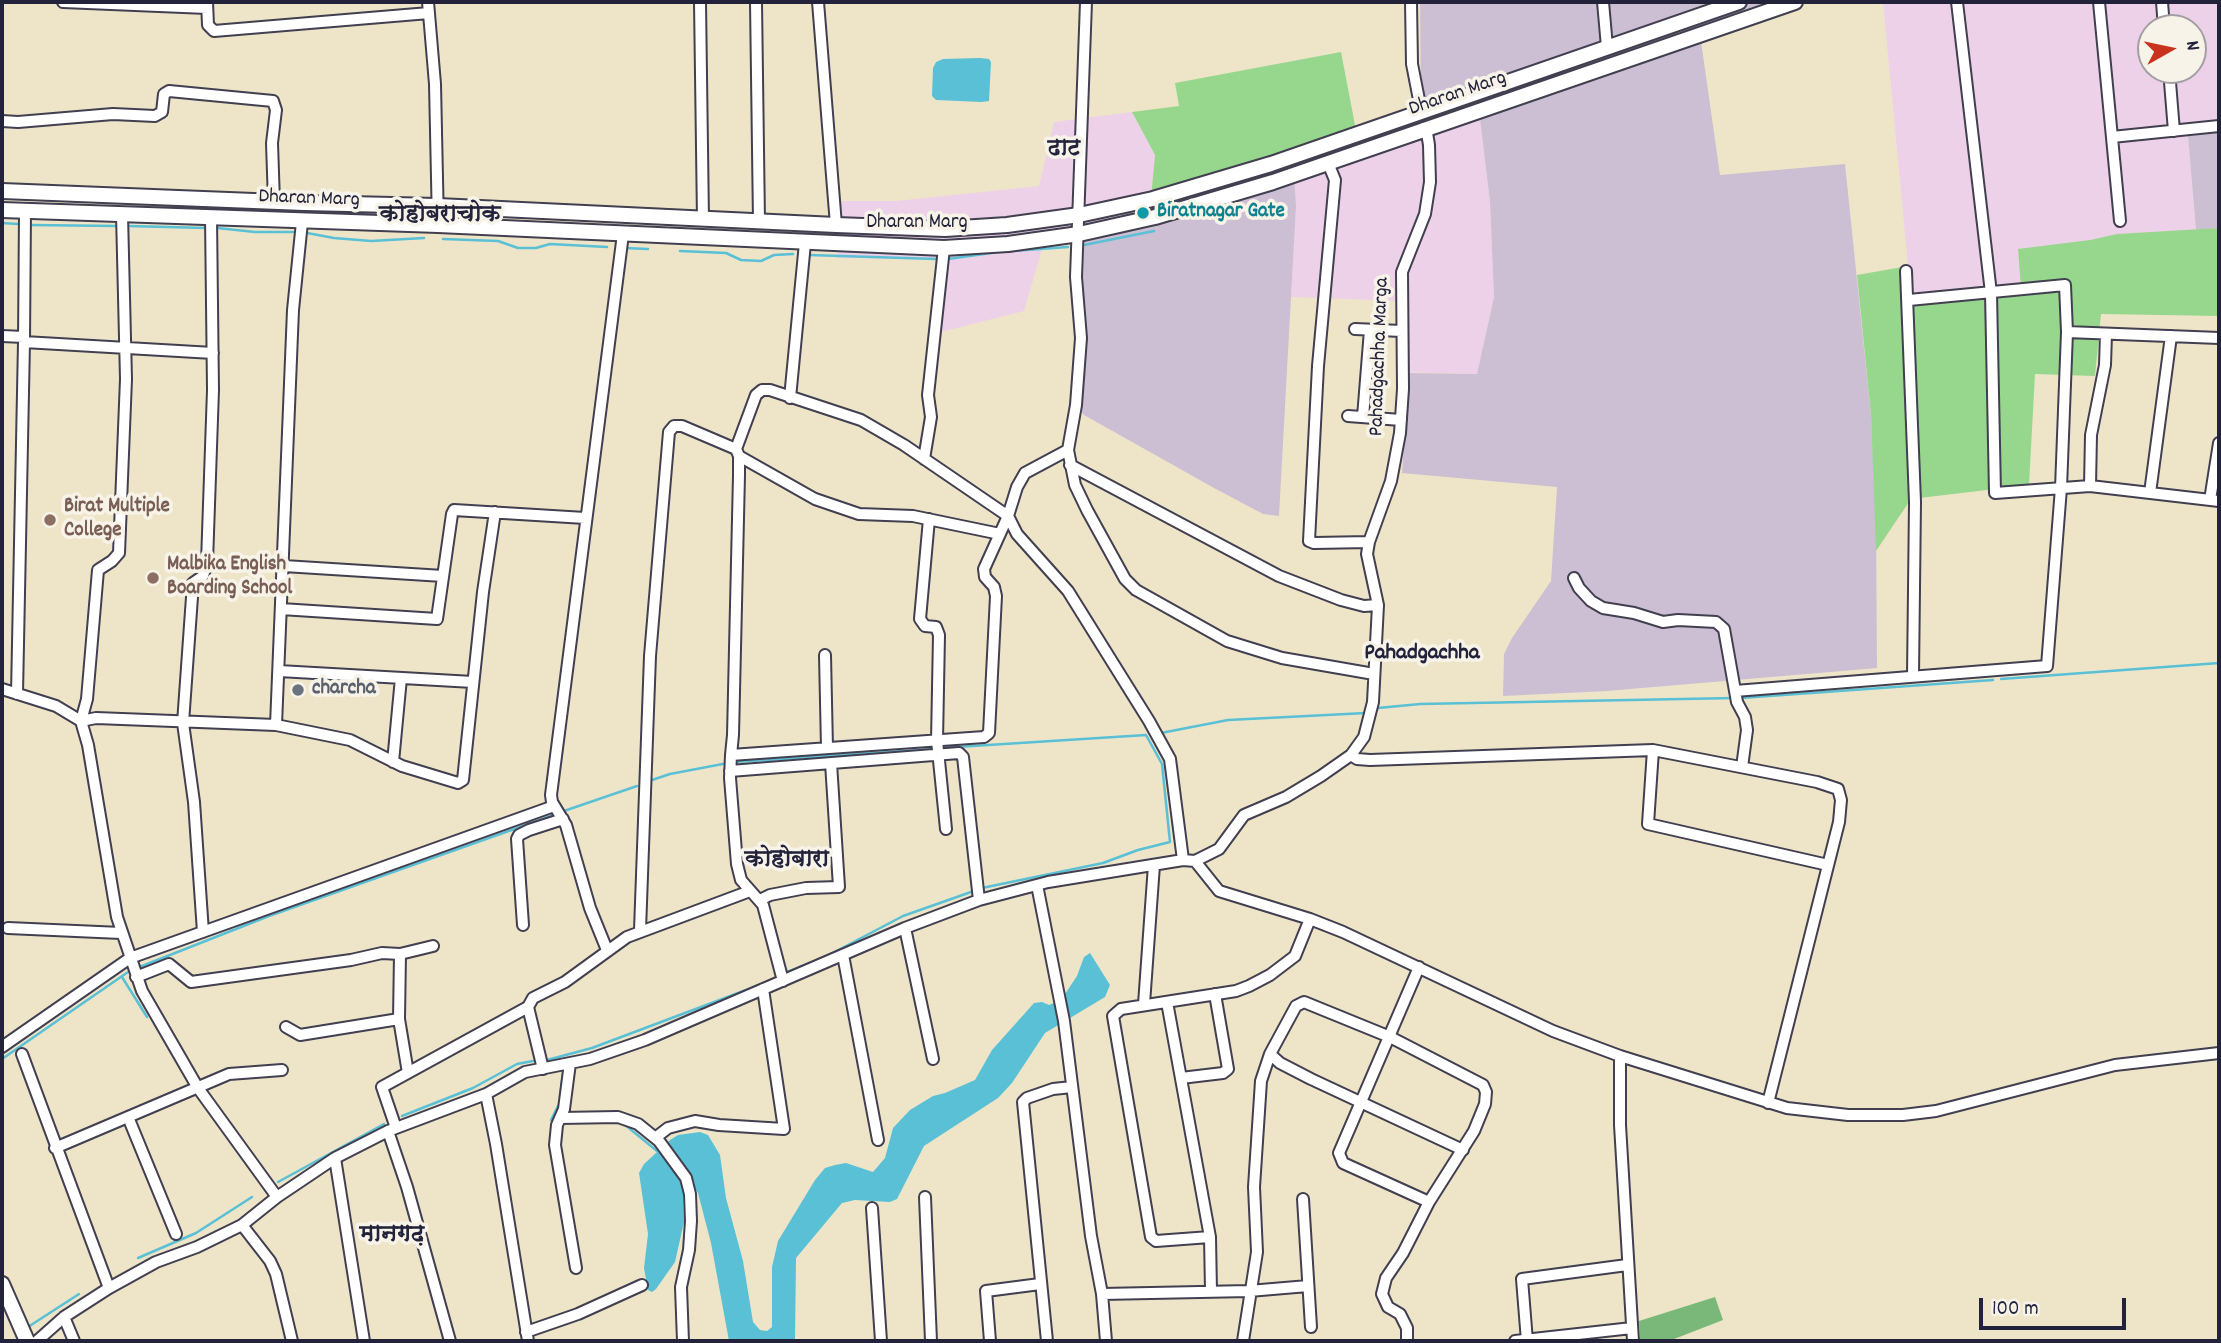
<!DOCTYPE html>
<meta charset="utf-8">
<style>
body{margin:0}
#map{position:relative;width:2221px;height:1343px;overflow:hidden;background:#eee5c9;font-family:Dekko,sans-serif}
canvas{display:block}
.frame{position:absolute;inset:0;border:4px solid #22223b;pointer-events:none}
.north{position:absolute;left:2137px;top:14px;width:70px;height:70px;box-sizing:border-box;background:#f7f3e8;border:2px solid #a29fa3;border-radius:50%;rotate:81deg;font-size:19px;font-weight:700;line-height:28px;text-align:center;color:#22223b}
.north::after{content:'';display:block;margin:auto;width:24px;height:32px;background:#c8321e;clip-path:polygon(50% 0,100% 100%,50% 72%,0 100%)}
.scale{position:absolute;left:1979px;top:1298px;width:147px;height:32px;box-sizing:border-box;border:4px solid #22223b;border-top:0;padding-left:9px;font-size:21px;line-height:24px;white-space:nowrap;color:#22223b;-webkit-text-stroke:5px #f7f3e8;paint-order:stroke}
</style>
<div id="map">
<canvas width="2221" height="1343"></canvas>
<div class="frame"></div>
<div class="north">N</div>
<div class="scale">100 m</div>
</div>
<script>
const c = document.querySelector('canvas').getContext('2d');
c.lineJoin = 'round';
function paint(path, color) { c.fillStyle = color; c.fill(path, 'evenodd'); }
const poly = rows => new Path2D(rows.map(r => 'M' + r).join(''));
function trace(path, color, width, dash) { c.strokeStyle = color; c.lineWidth = width; c.lineCap = dash ? 'butt' : 'round'; c.setLineDash(dash || []); c.stroke(path); }
function drawText(font, color, halo, rows, align = 'center') {
  c.font = font + ' Dekko,"Playpen Sans Deva",sans-serif'; c.lineWidth = 7; c.setLineDash([]); c.textBaseline = 'middle'; c.strokeStyle = halo; c.fillStyle = color; for (const [text, x, y, turn = 0] of rows) {
    c.save(); c.translate(x, y); c.rotate((+turn || 0) * Math.PI / 180); c.textAlign = isNaN(turn) ? turn : align; if (halo) c.strokeText(text, 0, 0); c.fillText(text, 0, 0); c.restore();
  }
}
paint(poly([
 [1883,2,2219,2,2219,132,2188,136,2196,230,2117,234,2091,240,2018,250,2021,290,1909,300,1908,266],
 [2151,28,2193,28,2193,70,2151,70],
 [1479,109,1490,202,1494,297,1477,374,1399,372,1398,301,1291,297,1296,206,1294,174],
 [1132,112,1155,155,1149,219,1045,239,1024,311,945,331,930,330,936,259,837,258,833,201,896,201,1039,186,1054,122]
]), '#edd1e9');
paint(poly([
 [1420,2,1795,2,1700,34,1720,175,1845,164,1871,415,1876,518,1877,668,1607,691,1503,696,1504,654,1512,638,1551,581,1557,487,1402,473,1409,373,1477,374,1494,297,1490,202,1479,110,1424,128,1421,100],
 [2219,132,2219,228,2196,230,2188,136],
 [1294,174,1296,206,1279,516,1263,514,1214,488,1084,415,1076,405,1079,234]
]), '#ccbfd4');
paint(poly([
 [1341,52,1360,151,1328,153,1294,174,1149,219,1155,155,1132,112,1179,106,1175,83],
 [2219,228,2219,316,2101,314,2095,376,2035,374,2029,485,1911,499,1876,551,1871,415,1857,275,1908,266,1909,299,2021,289,2018,249,2090,240,2117,234]
]), '#97d78d');
paint(poly([
 [1715,1297,1723,1320,1669,1341,1640,1341,1639,1321]
]), '#79b878');
paint(poly([
 [980,58,989,59,991,62,989,101,981,102,936,100,932,96,933,68,936,62,943,59],
 [1090,953,1110,985,1105,997,1045,1033,1012,1083,998,1098,924,1146,897,1199,890,1202,855,1200,842,1203,796,1258,795,1341,729,1341,711,1243,698,1193,678,1159,670,1159,669,1164,681,1178,683,1188,684,1222,675,1262,656,1289,652,1292,648,1290,644,1268,648,1234,639,1173,644,1164,670,1140,678,1135,700,1132,708,1135,720,1155,726,1198,743,1261,753,1322,760,1330,767,1331,772,1327,772,1267,778,1241,815,1180,825,1168,835,1165,846,1163,873,1172,885,1158,893,1128,910,1110,933,1096,945,1093,975,1080,992,1050,1034,1003,1042,1002,1049,1005,1061,1000,1077,976,1084,957]
]), '#59c0d6');
trace(poly([
 [2,223,18,224],
 [30,225,117,226],
 [128,226,207,228],
 [217,228,255,232,293,232],
 [307,233,334,238,371,241,424,238],
 [443,239,498,241,518,248,536,248,550,244,607,247],
 [1084,245,1154,231],
 [624,248,648,249],
 [680,251,726,253,741,260,761,261,774,255,793,254],
 [809,255,936,259],
 [948,259,998,252,1068,247],
 [2001,679,2219,663],
 [1741,698,1993,680],
 [1378,708,1420,704,1735,698],
 [1161,733,1228,720,1366,713],
 [941,748,1146,735,1162,764,1170,842,1138,850,1103,863,982,888],
 [735,762,934,749],
 [649,781,670,774,728,763],
 [561,812,637,786],
 [137,968,269,916,551,816],
 [785,973,825,957,903,916,971,892],
 [122,977,147,1017],
 [2,1059,128,972],
 [547,1060,592,1048,770,981],
 [560,1097,563,1073],
 [402,1116,473,1088,517,1064,533,1061],
 [551,1120,559,1104],
 [624,1124,657,1151],
 [278,1182,384,1124],
 [138,1258,196,1233,252,1197],
 [28,1327,79,1294]
]), '#59c0d6', 2.5);
const minor = poly([
 [63,2,207,8],
 [207,2,208,25,214,31,429,13],
 [428,2,435,84,438,225],
 [700,2,703,220],
 [756,2,759,222],
 [818,2,836,225],
 [1086,2,1076,277,1081,338,1076,405,1068,450,1025,473,1017,487,1008,516,1017,534,1068,591,1149,721,1170,759,1183,860],
 [1411,2,1412,64,1421,110],
 [1603,2,1607,47],
 [1957,2,1991,293,1995,493,2090,486,2219,501],
 [2099,2,2120,221],
 [2162,2,2164,28],
 [2169,70,2174,131],
 [2,121,18,122,113,114,155,116,162,112,164,94,169,91,273,101,276,110,272,143,274,202],
 [2112,137,2219,126],
 [1328,163,1335,180,1318,366,1309,541,1314,543,1369,542],
 [122,214,126,379,119,553,112,561,98,570,87,699,81,721,96,718,276,725,350,740,402,766,458,783,463,780,483,592,495,512],
 [1906,271,1915,502,1913,676],
 [1355,329,1402,331],
 [2067,332,2219,338],
 [2,336,24,337],
 [24,342,213,353],
 [790,398,805,243],
 [1348,416,1401,420],
 [1363,417,1370,330],
 [1068,450,1075,485,1087,510,1125,579,1136,590,1227,641,1282,658,1374,674],
 [739,456,815,499,859,514,913,516,1000,534],
 [924,459,931,417,928,395,944,248],
 [1070,465,1279,576,1341,600,1364,606,1378,605],
 [2090,486,2091,435,2105,365,2106,334],
 [2150,493,2171,336],
 [2210,500,2219,443],
 [929,519,920,619,925,626,936,627,939,635,937,741,946,829],
 [284,566,443,576],
 [1574,578,1579,588,1591,601,1603,608,1634,613,1663,622,1678,620,1716,622,1724,629,1737,702,1745,717,1747,730,1742,767],
 [281,609,437,619,452,514,454,510,585,518],
 [825,655,827,748],
 [279,671,473,682],
 [2,689,56,706,81,721,88,745,117,917,142,991,198,1088,277,1197],
 [1735,691,2047,666,2061,488,2067,332,2065,285,1909,300],
 [17,694,24,342,25,211],
 [276,725,293,310,302,222],
 [1653,750,1648,824,1828,865],
 [731,755,984,737,989,733,996,596,994,587,985,577,984,569,1008,516,904,445,861,420,770,390,762,390,756,395,736,449,739,456,739,475,733,735,731,755,730,778,737,864,741,880,763,905,783,981],
 [1351,755,1357,759,1370,760,1653,750,1817,782,1838,789,1841,800,1839,822,1768,1103],
 [393,762,401,678],
 [730,771,959,753,963,757,979,900],
 [1195,861,1219,891,1310,919,1343,932,1553,1031,1620,1056,1787,1108,1848,1115,1903,1115,1936,1111,2115,1065,2219,1053],
 [1037,885,1064,1021,1091,1236,1102,1294,1106,1341],
 [760,900,770,895,806,888,839,887,831,763],
 [523,925,517,839,519,835,529,830,563,819],
 [8,928,121,933],
 [905,928,933,1059],
 [640,930,650,656,669,432,674,426,682,426,736,449],
 [203,932,194,802,183,723,193,583,203,576,207,562,213,390,211,217],
 [607,950,590,908,566,825,552,802,551,795,623,234],
 [400,954,399,1019,408,1073],
 [843,955,878,1140],
 [1419,967,1339,1153,1343,1163,1429,1202],
 [136,977,169,964,191,982,351,960,382,953,400,954,433,946],
 [1167,1002,1210,1237,1211,1291],
 [1144,1004,1154,865],
 [286,1027,300,1035,399,1019],
 [2,1047,130,958,554,806],
 [22,1054,109,1288],
 [1270,1054,1280,1063,1311,1079,1463,1150],
 [1620,1056,1620,1125,1633,1341],
 [570,1063,564,1109,557,1125,555,1145,576,1268],
 [543,1069,528,1007,533,998,565,982,627,937,750,891],
 [1181,1078,1223,1073,1228,1069,1215,994],
 [486,1094,496,1144,528,1341],
 [128,1117,176,1234],
 [560,1118,618,1117,638,1124,659,1141,686,1178,690,1194,691,1221,689,1250,681,1287,683,1341],
 [396,1128,382,1087,528,1007],
 [388,1131,407,1187,450,1341],
 [655,1138,668,1128,695,1121,719,1125,784,1129,763,989],
 [55,1148,229,1074,282,1070],
 [335,1158,364,1341],
 [925,1197,931,1341],
 [1303,1199,1311,1327],
 [872,1208,881,1341],
 [242,1225,270,1261,276,1274,292,1341],
 [1210,1237,1156,1241,1151,1237,1113,1016,1121,1009,1236,991,1249,986,1270,975,1295,956,1310,919],
 [1102,1294,1249,1291,1308,1286],
 [64,1317,74,1341],
 [526,1332,578,1314,642,1285],
 [37,1341,64,1317,109,1288,156,1262,197,1247,242,1225,277,1197,335,1158,388,1131,486,1094,525,1072,590,1059,645,1040,905,928,979,900,1048,882,1183,860,1195,861,1219,849,1244,815,1286,797,1321,776,1351,755,1364,737,1373,702,1378,605,1367,554,1369,542,1391,481,1400,433,1403,389,1402,272,1425,214,1430,182,1429,145,1427,133,1424,128],
 [990,1341,986,1291,1040,1284],
 [1047,1341,1023,1102,1027,1098,1053,1089,1072,1087],
 [1243,1341,1257,1252,1254,1187,1261,1081,1270,1054,1296,1006,1304,1002,1390,1037,1483,1085,1486,1092,1485,1104,1474,1131,1429,1202,1403,1253,1386,1278,1382,1294,1388,1307,1400,1314,1407,1328,1407,1341],
 [1515,1341,1632,1328],
 [1527,1341,1522,1279,1627,1265]
]);
const major = poly([
 [2,191,304,203,438,206,836,225,945,229,1007,225,1079,215,1153,199,1271,164,1739,2],
 [2,210,438,225,944,248,1008,244,1079,234,1155,217,1273,182,1795,2],
 [2,1284,27,1341]
]);
trace(minor, '#413f50', 14);
trace(major, '#413f50', 18);
trace(minor, '#fff', 10);
trace(major, '#fff', 14);
for (const [x, y, r, color] of [
 [1143,213,7,"#0f9aa8"],
 [50,520,7,"#8d6e63"],
 [153,578,7,"#8d6e63"],
 [298,690,7,"#6b7280"]
]) { const dot = new Path2D(); dot.arc(x, y, r, 0, 2 * Math.PI); c.fillStyle = color; c.fill(dot); trace(dot, '#f7f3e8', 2.5); }
drawText('21px', '#22223b', '#f7f3e8', [
 ["Dharan Marg",1458,95,-19],
 ["Dharan Marg",309,200,2],
 ["Dharan Marg",917,224],
 ["Pahadgachha Marga",1381,357,-88]
]);
drawText('bold 21px', '#0d838f', '#f7f3e8', [
 ["Biratnagar Gate",1157,213]
], 'left');
drawText('bold 21px', '#785e54', '#f7f3e8', [
 ["Birat Multiple",64,508],
 ["College",64,532],
 ["Malbika English",167,566],
 ["Boarding School",167,590]
], 'left');
drawText('bold 21px', '#5b616d', '#f7f3e8', [
 ["charcha",312,690]
], 'left');
drawText('bold 23px', '#22223b', '#f7f3e8', [
 ["ढाट",1064,151],
 ["कोहोबराचोक",440,217],
 ["Pahadgachha",1422,655],
 ["कोहोबारा",787,862]
]);
drawText('bold 24px', '#22223b', '#f7f3e8', [
 ["मानगढ़",392,1237]
]);
</script>
